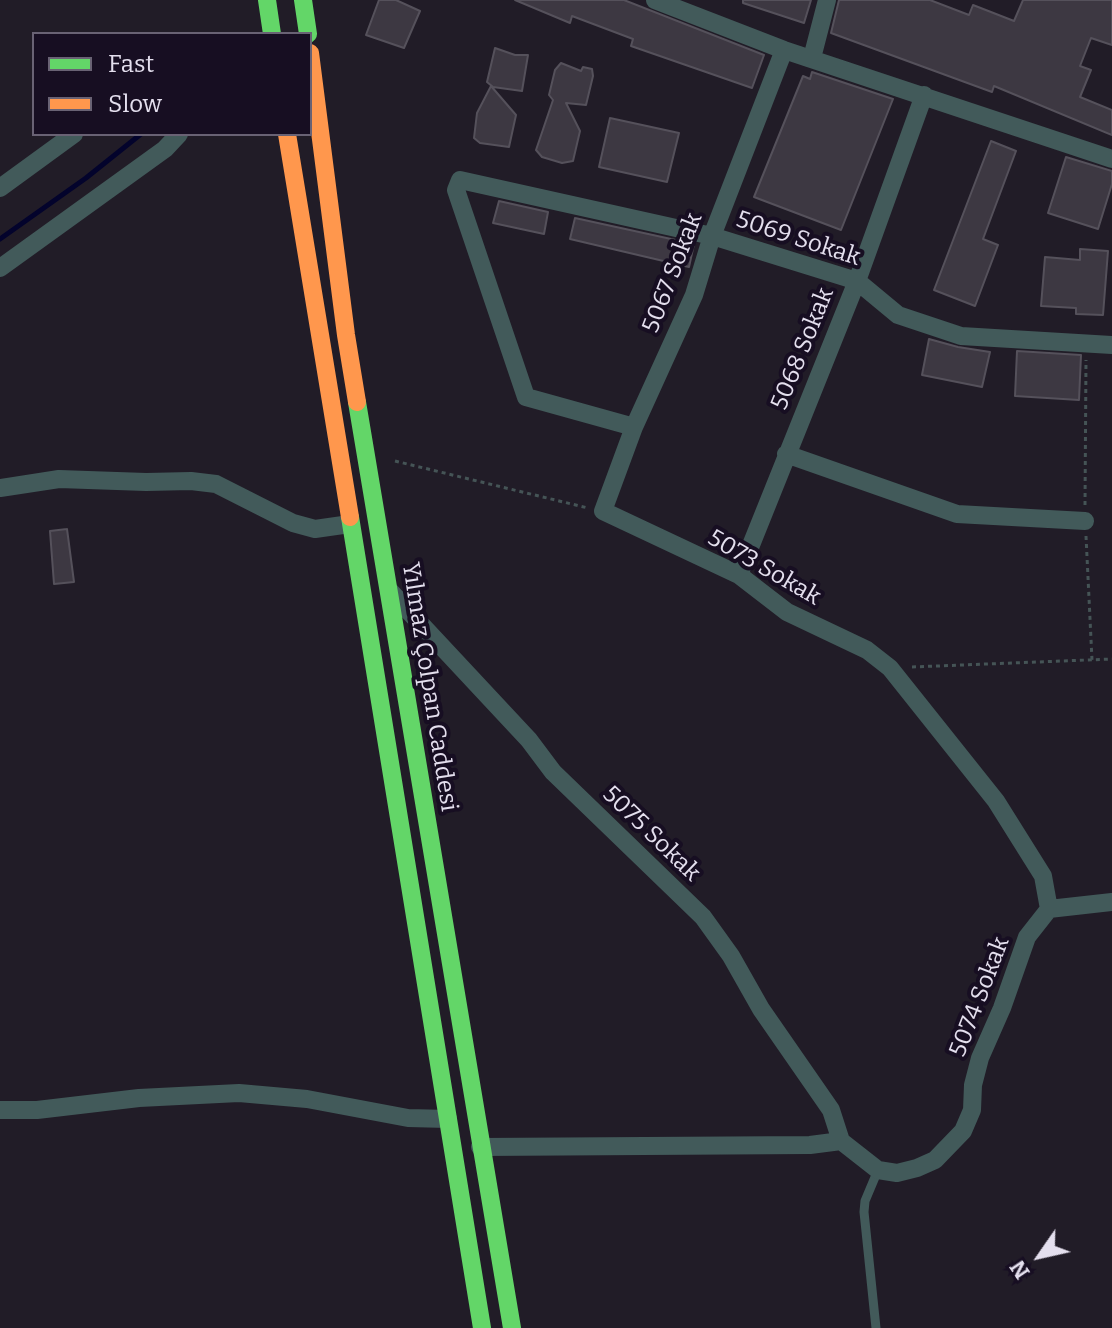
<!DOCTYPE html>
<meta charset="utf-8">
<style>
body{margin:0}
#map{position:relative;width:1112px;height:1328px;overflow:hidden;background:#211c27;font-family:Bitter,serif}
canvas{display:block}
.legend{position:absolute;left:32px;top:32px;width:280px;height:104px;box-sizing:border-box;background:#170e22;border:2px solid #696274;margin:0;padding:10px 14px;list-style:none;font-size:24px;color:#e4dfee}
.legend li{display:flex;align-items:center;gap:16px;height:40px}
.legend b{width:40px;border:2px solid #696274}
.north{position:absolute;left:1000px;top:1216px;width:80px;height:80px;-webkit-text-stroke:6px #170e22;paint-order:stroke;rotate:236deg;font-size:22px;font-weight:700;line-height:32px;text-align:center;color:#e4dfee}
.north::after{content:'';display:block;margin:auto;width:28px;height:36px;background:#e4dfee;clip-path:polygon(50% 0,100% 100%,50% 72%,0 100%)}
</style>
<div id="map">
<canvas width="1112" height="1328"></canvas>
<ul class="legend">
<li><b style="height:10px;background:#63d668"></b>Fast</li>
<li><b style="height:10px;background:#ff974d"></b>Slow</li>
</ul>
<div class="north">N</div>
</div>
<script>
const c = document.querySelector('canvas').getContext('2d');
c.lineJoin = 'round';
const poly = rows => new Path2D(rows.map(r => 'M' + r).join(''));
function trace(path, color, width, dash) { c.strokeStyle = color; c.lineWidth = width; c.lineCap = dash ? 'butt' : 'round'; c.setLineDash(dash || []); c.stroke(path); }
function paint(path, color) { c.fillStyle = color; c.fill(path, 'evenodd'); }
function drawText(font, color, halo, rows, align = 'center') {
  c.font = font + ' Bitter,serif'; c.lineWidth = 8; c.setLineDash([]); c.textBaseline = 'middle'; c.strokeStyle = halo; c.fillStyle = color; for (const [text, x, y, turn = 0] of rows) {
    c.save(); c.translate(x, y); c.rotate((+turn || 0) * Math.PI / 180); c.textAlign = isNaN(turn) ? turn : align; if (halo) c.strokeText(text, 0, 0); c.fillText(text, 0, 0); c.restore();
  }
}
trace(poly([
 [0,239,86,178,141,134]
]), '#03032c', 5);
const building = poly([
 [379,0,396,0,420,11,404,48,366,35,379,0],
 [515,0,624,0,764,55,752,88,631,46,633,39,572,16,570,23,515,0],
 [743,0,811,0,804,23,743,3,743,0],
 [839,0,930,0,969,15,973,5,1014,21,1023,0,1112,0,1112,45,1091,38,1080,66,1091,70,1080,97,1112,110,1112,135,994,86,992,92,831,33,839,0],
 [495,48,515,55,528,55,522,91,493,87,487,82,495,48],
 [561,63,581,71,583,67,592,69,593,76,586,105,566,103,580,131,573,161,562,163,542,157,536,150,553,100,549,95,555,70,561,63],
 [812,72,893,99,841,230,754,197,803,76,810,79,812,72],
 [491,86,516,115,509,147,480,143,474,138,477,113,491,86],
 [610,118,679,133,667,182,599,167,610,118],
 [991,141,1016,151,983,239,998,245,975,306,934,290,991,141],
 [1066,157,1112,171,1112,184,1098,229,1048,213,1066,157],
 [499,201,548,212,544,234,493,223,499,201],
 [575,218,694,244,689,267,570,239,575,218],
 [1080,249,1108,251,1103,315,1076,314,1076,308,1041,306,1045,257,1080,260,1080,249],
 [929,339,958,347,990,352,982,387,922,375,929,339],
 [1017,351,1081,355,1079,400,1015,396,1017,351],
 [67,529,74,582,54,584,50,531,67,529]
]);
paint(building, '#3d3842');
trace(building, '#55515b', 2);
trace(poly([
 [395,461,588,508],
 [1085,505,1086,360],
 [1086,536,1092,660],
 [912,667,1112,659]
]), '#455456', 3, [4, 4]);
trace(poly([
 [876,1328,864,1212,865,1201,878,1170]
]), '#425a5a', 9);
trace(poly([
 [655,0,784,50,1112,159],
 [812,58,827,0],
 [0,188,74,134],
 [0,268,165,149,179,134],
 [634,427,526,397,456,190,460,180,712,236,857,281,898,315,961,336,1112,345],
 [786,454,957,514,1085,521],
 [0,488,59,479,146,482,191,481,216,484,293,523,315,529,350,524],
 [739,575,857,281,924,95],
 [389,590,529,740,553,772,703,917,731,956,761,1009,831,1110,841,1141],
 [1049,909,1112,902],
 [0,1110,37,1110,139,1098,239,1093,307,1099,408,1118,448,1119],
 [480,1147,810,1145,841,1141,878,1170,897,1173,917,1168,935,1160,963,1131,972,1110,973,1085,980,1058,1002,1008,1027,937,1049,909,1043,876,996,801,890,668,867,650,787,612,739,575,603,511,634,427,694,295,712,236,784,50]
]), '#425a5a', 18);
trace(poly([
 [267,0,272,34],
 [303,0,308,34],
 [357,402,512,1328],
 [350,517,482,1328]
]), '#63d668', 18);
trace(poly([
 [310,53,346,335,357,402],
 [287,134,350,517]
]), '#ff974d', 18);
drawText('24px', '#e4dfee', '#170e22', [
 ["5069 Sokak",798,239,18],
 ["5067 Sokak",673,273,-69],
 ["5068 Sokak",803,349,-68],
 ["5073 Sokak",764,568,30],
 ["Yılmaz Çolpan Caddesi",429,687,81],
 ["5075 Sokak",651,834,44],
 ["5074 Sokak",980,997,-69]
]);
</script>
